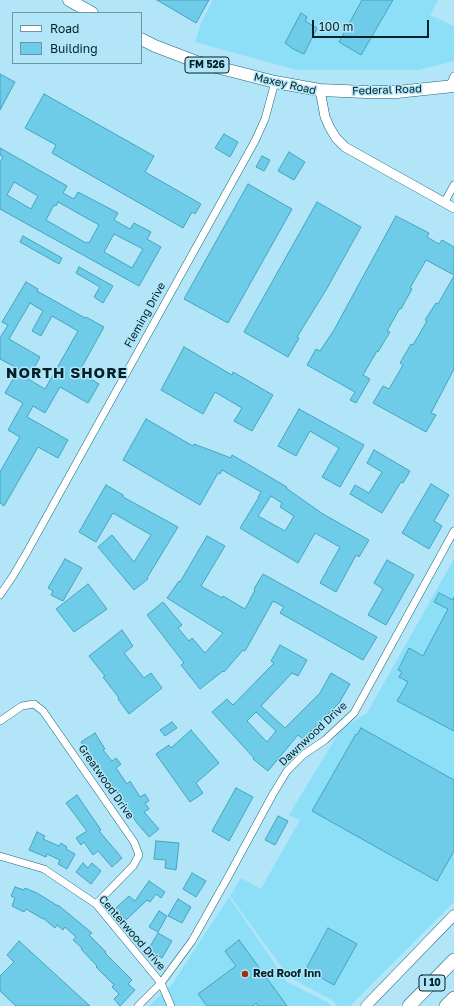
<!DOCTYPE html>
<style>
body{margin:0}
#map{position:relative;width:454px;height:1006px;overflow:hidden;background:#b1e5f7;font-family:"Golos Text",sans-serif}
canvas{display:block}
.legend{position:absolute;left:12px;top:12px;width:130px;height:52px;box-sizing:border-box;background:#b1e5f7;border:1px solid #6b97a5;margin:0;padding:5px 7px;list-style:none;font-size:12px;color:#022129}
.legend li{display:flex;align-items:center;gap:8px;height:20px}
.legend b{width:20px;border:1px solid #6b97a5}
.scale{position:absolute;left:312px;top:20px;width:117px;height:18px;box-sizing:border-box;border:2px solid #022129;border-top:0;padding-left:5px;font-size:12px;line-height:14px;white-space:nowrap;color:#022129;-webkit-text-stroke:3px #b1e5f7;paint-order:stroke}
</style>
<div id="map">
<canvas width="454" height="1006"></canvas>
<ul class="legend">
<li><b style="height:5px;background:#fff"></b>Road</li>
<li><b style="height:11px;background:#6ecce8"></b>Building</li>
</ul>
<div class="scale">100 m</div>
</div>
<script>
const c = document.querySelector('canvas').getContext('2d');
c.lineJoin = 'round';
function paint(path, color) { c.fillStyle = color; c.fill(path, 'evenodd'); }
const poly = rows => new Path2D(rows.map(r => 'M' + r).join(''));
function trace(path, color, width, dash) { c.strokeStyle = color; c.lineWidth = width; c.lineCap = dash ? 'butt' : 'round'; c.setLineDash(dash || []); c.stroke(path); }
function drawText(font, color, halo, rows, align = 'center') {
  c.font = font + ' "Golos Text",sans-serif'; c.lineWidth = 3; c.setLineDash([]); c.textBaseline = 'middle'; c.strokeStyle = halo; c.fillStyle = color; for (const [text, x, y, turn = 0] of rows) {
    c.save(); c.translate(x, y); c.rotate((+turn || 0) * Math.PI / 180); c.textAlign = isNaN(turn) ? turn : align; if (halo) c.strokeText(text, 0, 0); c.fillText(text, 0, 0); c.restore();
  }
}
paint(poly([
 [213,0,438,0,430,15,454,26,454,61,418,70,297,70,195,42,201,23],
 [454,559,454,902,350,1006,337,1006,333,1001,288,976,230,896,241,878,261,889,300,820,289,815,341,729,367,713],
 [229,897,287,982,329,1003,331,1006,149,1006,173,983]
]), '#8ddef7');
const building = poly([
 [157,0,209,0,196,23,157,0],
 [362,0,393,0,361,55,339,42,362,0],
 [301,13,307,17,305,21,317,28,304,54,293,49,285,43,301,13],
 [0,74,15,82,0,110,0,74],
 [44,94,154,156,145,172,201,204,195,214,192,212,183,228,52,153,56,145,25,128,44,94],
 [224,134,238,142,230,157,215,148,224,134],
 [0,148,67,186,63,193,74,199,78,192,118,213,114,220,130,229,134,223,151,232,147,239,161,247,139,286,0,209,0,162,3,157,0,155,0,148],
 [14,182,38,196,31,209,7,195,14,182],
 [58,202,99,225,89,243,87,242,86,243,46,220,54,205,56,206,58,202],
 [114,234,143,249,132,268,104,252,114,234],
 [289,152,305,162,294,180,278,171,289,152],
 [262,156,270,160,264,171,256,167,262,156],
 [248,184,292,209,228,323,184,299,248,184],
 [317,202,361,227,326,290,297,337,299,338,288,357,244,332,317,202],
 [396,216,429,233,427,237,439,244,442,240,454,247,454,275,426,260,410,288,412,289,401,309,400,308,387,331,390,332,378,352,377,351,363,375,370,379,356,403,350,400,355,392,307,365,316,349,320,351,334,330,396,216],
 [23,236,62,258,59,264,20,242,23,236],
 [79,267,113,286,103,303,94,297,100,287,76,273,79,267],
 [454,276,454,369,431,413,436,415,426,432,373,403,383,386,389,389,403,365,400,363,411,344,413,345,427,321,425,320,436,303,438,304,454,276],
 [26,282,38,289,37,291,85,318,86,317,104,327,79,372,99,384,88,403,60,387,45,413,33,406,27,417,68,440,58,458,38,447,4,506,0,503,0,472,20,437,8,430,23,403,5,393,19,369,0,359,0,338,8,325,2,322,26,282],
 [30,303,43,311,32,331,41,336,52,316,78,331,45,389,28,379,40,357,9,339,30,303],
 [184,347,232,375,233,372,273,395,252,431,234,421,242,408,215,392,203,414,161,390,184,347],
 [299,409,364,445,340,487,322,477,339,448,310,431,296,456,278,446,299,409],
 [146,419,193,446,194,444,231,458,232,455,287,487,286,488,323,514,369,540,359,557,356,555,336,592,320,583,340,547,315,533,298,563,240,528,259,497,258,497,261,492,222,470,220,474,218,473,200,505,123,460,146,419],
 [271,496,282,503,280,507,294,516,285,531,258,516,271,496],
 [374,450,410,471,403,483,401,482,382,513,350,494,355,485,369,493,382,472,367,463,374,450],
 [431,484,449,495,434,521,442,526,429,549,402,533,431,484],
 [106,485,123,495,123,497,178,527,147,578,148,579,134,590,98,547,112,535,134,562,151,535,113,513,96,542,79,532,106,485],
 [207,536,225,546,201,586,222,598,223,596,245,609,255,590,254,589,263,574,377,637,363,660,280,613,284,607,273,601,245,651,243,650,224,672,223,671,200,689,181,665,184,663,147,615,163,602,182,625,178,628,189,641,192,638,205,653,223,633,167,598,179,581,180,582,207,536],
 [65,559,82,568,63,601,51,595,53,591,48,588,65,559],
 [387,560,414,575,386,625,368,615,383,589,374,583,387,560],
 [88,584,107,609,74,632,56,609,88,584],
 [439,593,453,600,454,597,454,731,397,701,408,682,399,677,402,672,398,670,409,648,423,656,448,609,434,602,439,593],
 [122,630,133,646,124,653,144,678,151,673,162,688,129,714,118,699,119,698,103,677,105,676,89,656,122,630],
 [280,645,307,660,298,676,292,673,261,706,285,728,320,693,331,673,350,684,339,703,303,739,298,735,268,771,253,759,254,758,212,712,227,699,233,705,274,663,271,661,280,645],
 [256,712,276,731,267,742,247,721,256,712],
 [172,722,177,728,165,736,160,730,172,722],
 [361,728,454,780,454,851,437,881,312,811,356,734,357,735,361,728],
 [191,730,219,763,196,783,203,793,190,802,156,754,169,745,171,748,191,730],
 [95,733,105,749,103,750,112,761,116,758,121,764,116,768,127,784,130,781,140,797,145,794,149,801,145,803,149,809,144,812,159,829,149,837,137,823,110,782,111,782,94,762,81,742,95,733],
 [236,788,253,797,229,841,212,831,236,788],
 [77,795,101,830,99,831,122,858,112,867,98,851,93,855,84,842,81,845,76,838,87,831,66,803,77,795],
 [278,816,288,821,275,845,265,840,278,816],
 [37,832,45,836,43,839,59,846,61,843,67,847,66,849,75,854,67,869,58,864,60,860,47,854,46,857,29,850,37,832],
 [156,841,179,843,176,870,165,868,166,860,154,859,156,841],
 [83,863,88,868,92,863,101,871,91,884,76,872,83,863],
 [192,873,206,881,196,897,183,889,192,873],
 [149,881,165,892,161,898,156,894,150,902,147,900,126,920,115,909,129,896,135,901,149,881],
 [15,887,24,890,25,888,37,893,58,906,58,905,92,933,89,935,106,952,105,953,132,980,128,984,135,990,120,1006,114,999,119,994,112,987,114,985,96,967,97,966,81,949,82,948,73,940,76,937,65,927,63,930,57,925,55,928,43,918,43,919,26,909,24,912,12,906,15,898,11,896,15,887],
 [178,899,191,907,182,923,168,916,178,899],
 [159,911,167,916,158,932,149,927,159,911],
 [328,928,357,944,334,985,306,969,328,928],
 [158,933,172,941,162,958,148,950,158,933],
 [239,940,287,1006,258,1006,256,1003,253,1006,207,1006,198,994,236,966,225,951,239,940],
 [19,941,90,1006,16,1006,0,991,0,976,14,962,7,955,19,941]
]);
paint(building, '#6ecce8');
trace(building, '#44a4bf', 1);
const minor = poly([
 [449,87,454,76],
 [444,203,454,185],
 [0,595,13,576,27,552,255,141,265,119,275,82],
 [0,721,22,706,34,704,43,711,134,842,139,855,133,866,96,904],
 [0,856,44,869,96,904,161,983,171,1006],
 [138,1006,161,983,192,941,228,877,273,794,287,771,303,755,325,740,354,713,454,531]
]);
const tertiary = poly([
 [320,90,325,117,330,128,336,138,345,147,454,208]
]);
const secondary = poly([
 [366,1006,454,915]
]);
const primary = poly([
 [69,0,92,13],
 [141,39,155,46,197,62,275,82,320,90,366,92,397,92,454,86]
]);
const motorway = poly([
 [409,1006,454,960],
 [446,1006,454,998]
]);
trace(minor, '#176579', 8);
trace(tertiary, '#176579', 10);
trace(secondary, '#176579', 11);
trace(primary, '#176579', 13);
trace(motorway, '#176579', 14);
trace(minor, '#fff', 7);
trace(tertiary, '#fff', 9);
trace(secondary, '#fff', 10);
trace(primary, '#fff', 12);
trace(motorway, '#fff', 13);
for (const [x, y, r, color] of [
 [245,974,4,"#9a3505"]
]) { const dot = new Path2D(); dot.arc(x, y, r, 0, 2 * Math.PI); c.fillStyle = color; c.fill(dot); trace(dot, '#b1e5f7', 1.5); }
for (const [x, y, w] of [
 [207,65,44],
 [432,983,26]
]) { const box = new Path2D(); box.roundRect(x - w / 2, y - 8, w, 16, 3); c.fillStyle = '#b1e5f7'; c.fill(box); trace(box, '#022129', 1); }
drawText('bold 10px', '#022129', null, [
 ["FM 526",207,65],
 ["I 10",432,983]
]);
drawText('11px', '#022129', '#b1e5f7', [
 ["Maxey Road",285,84,13],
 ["Federal Road",387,90,-2],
 ["Fleming Drive",145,315,-61],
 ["Dawnwood Drive",313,734,-43],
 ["Greatwood Drive",106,782,55],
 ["Centerwood Drive",132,933,49]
]);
drawText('bold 11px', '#022129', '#b1e5f7', [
 ["Red Roof Inn",253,974]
], 'left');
c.letterSpacing = '1px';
drawText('bold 15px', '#022129', '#b1e5f7', [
 ["NORTH SHORE",67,373]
]);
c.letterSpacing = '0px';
</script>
